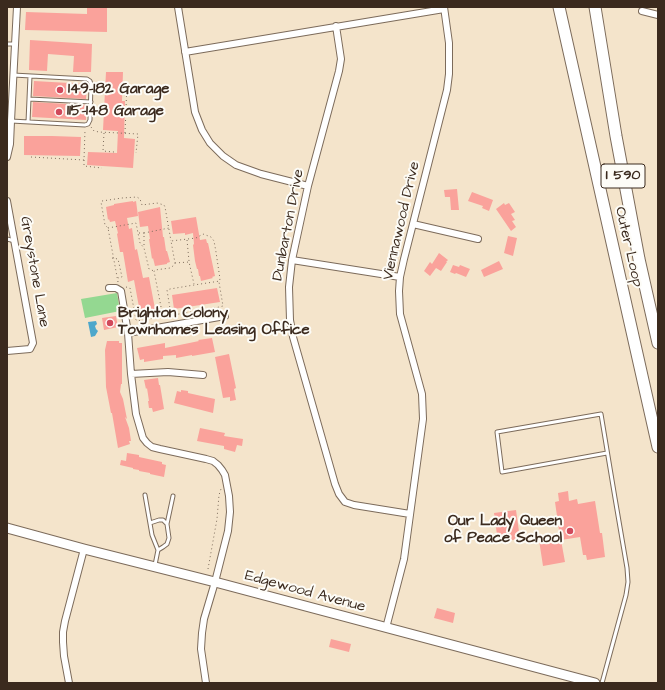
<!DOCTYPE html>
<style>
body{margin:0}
#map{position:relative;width:665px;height:690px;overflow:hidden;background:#f4e4cb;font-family:"Architects Daughter",sans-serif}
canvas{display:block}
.frame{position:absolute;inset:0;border:8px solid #3b2a1e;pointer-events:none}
</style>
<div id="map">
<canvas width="665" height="690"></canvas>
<div class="frame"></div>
</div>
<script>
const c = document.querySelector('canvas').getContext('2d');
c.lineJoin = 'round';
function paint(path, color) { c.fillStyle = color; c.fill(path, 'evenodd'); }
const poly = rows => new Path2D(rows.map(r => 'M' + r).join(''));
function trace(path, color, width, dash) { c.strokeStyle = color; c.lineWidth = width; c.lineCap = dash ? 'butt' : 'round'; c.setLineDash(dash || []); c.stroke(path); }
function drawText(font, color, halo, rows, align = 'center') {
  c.font = font + ' "Architects Daughter",sans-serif'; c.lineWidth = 4; c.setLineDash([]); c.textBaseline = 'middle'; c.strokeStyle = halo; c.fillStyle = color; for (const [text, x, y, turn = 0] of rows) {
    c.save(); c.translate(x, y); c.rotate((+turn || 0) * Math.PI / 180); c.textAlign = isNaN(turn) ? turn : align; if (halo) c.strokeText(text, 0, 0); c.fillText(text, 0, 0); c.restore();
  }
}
paint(poly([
 [117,293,120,311,85,318,81,299]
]), '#94d891');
paint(poly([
 [96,321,97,324,95,326,96,329,98,331,95,336,91,337,88,322]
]), '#4da7cb');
paint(poly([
 [87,7,107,7,107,32,25,30,26,12,87,14],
 [30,40,92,44,91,72,73,72,74,56,48,54,47,71,29,70],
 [106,72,123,72,122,101,125,101,124,138,135,139,133,168,87,165,88,152,117,153,118,131,103,130],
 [34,81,87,84,86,99,33,96],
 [33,102,86,105,86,120,32,117],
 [24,136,52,136,81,137,80,156,24,155],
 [457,189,459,210,451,210,450,197,445,197,444,190],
 [472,192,493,200,489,211,482,208,483,206,468,201],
 [133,201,133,202,136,201,138,216,127,218,129,229,132,228,135,250,137,249,143,278,149,277,156,314,141,318,134,280,128,282,123,252,120,252,117,234,118,233,115,221,110,222,109,219,108,220,106,207,114,205,114,204],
 [504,203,505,205,509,203,515,212,511,214,515,220,512,221,516,227,511,231,496,209],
 [160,207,163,237,164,237,166,251,167,251,170,262,167,263,167,264,155,266,153,258,152,259,149,239,150,239,148,226,140,227,138,212],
 [196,217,200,240,206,239,207,243,208,243,215,276,212,277,213,278,201,281,200,276,199,276,198,269,197,269,195,261,193,245,194,244,193,233,185,235,185,233,173,234,171,221],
 [508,236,517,238,513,256,504,253],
 [439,253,448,260,446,262,447,262,441,271,436,268,430,276,424,271,430,262,432,264],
 [499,261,503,269,484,277,481,270],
 [453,265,459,267,460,265,470,269,466,277,456,273,455,274,450,272],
 [217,288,220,302,174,309,172,295],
 [116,316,118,327,104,330,102,318],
 [212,338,215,352,192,356,192,355,176,358,176,355,163,356,163,359,144,362,144,359,140,360,137,348,165,343,165,348,199,341,198,340],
 [107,341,119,341,119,343,122,343,122,384,121,384,120,392,123,399,127,419,125,417,129,428,131,441,129,441,130,444,118,448,112,413,111,413,106,387,105,350],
 [229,354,236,388,234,389,236,400,230,401,230,397,223,398,215,357],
 [158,378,159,385,160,385,164,409,153,412,152,408,149,408,148,401,149,401,147,388,146,389,144,380],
 [181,390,188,391,188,393,215,399,213,413,174,403,177,391,181,392],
 [200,428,225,433,224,436,243,439,242,446,237,445,235,452,224,449,224,446,197,441],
 [127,453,139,455,139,457,162,462,162,464,166,465,164,477,150,474,150,473,139,471,139,470,133,469,133,468,120,465,121,460,126,461],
 [568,491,569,501,577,499,578,504,595,501,600,533,602,533,605,557,587,560,586,555,583,555,580,537,561,540,565,562,543,566,539,540,560,537,555,502,559,501,558,493],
 [516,510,520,539,498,542,494,513],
 [437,608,455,613,453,623,434,618],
 [331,639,351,644,349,652,329,647]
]), '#faa29b');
const lane = poly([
 [7,44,15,44],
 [29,99,91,102],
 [11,121,85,125,88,124,90,120,91,84,90,81,87,79,13,75],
 [28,122,30,76],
 [7,239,15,241],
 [145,495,152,535,158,550,155,565],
 [150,523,159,520,163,520,167,524,169,538,167,544,163,547,158,550],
 [167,524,173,496],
 [602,683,626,595,628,582,627,568,615,498,601,414,497,432,502,472,607,453]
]);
const street = poly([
 [178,7,195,112,202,130,210,143,223,156,236,165,261,174,308,186],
 [642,11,658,15],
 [336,26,341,59,339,71,308,186,292,260,289,287,290,320,293,337,335,484,339,494,345,502,354,505,410,514],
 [185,52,444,9],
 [7,157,10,144,11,121,17,7],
 [7,201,33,343,30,349,7,351],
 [413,224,478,239],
 [292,260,400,277],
 [109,288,116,288,121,291,128,333,131,374,136,414,143,438,147,443,152,447,160,449,206,459,213,461,218,465,222,470,225,475,229,496,230,512,228,531,215,582,204,619,202,633,201,649,206,683],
 [128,333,225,316],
 [131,374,168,372,203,375],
 [386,628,404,559,423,419,422,394,400,314,399,291,400,277,404,259,447,90,449,74,449,43,444,7],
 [69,683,64,656,63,642,63,632,65,621,84,549]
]);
const secondary = poly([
 [7,528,84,549,215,582,595,683]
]);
const highway = poly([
 [559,7,658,447],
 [595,7,616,136,639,259,658,343]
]);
trace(lane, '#7c6b5b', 5);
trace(street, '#7c6b5b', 8);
trace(secondary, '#7c6b5b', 11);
trace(highway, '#7c6b5b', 13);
trace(poly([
 [91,127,94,131,99,132,138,134,136,153],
 [104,133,103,151,114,152],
 [125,133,127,83],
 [31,157,84,160,85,130],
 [84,160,84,166,102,168],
 [108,228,136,223,140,243,144,248,149,269,154,271],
 [139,233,144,233,144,248],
 [144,233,169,228],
 [187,240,189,261],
 [112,258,118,259,122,277,118,278],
 [175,263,189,262,194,284],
 [118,282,108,228,105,225,101,202,102,201,122,198,137,197,140,199,142,205,157,203,164,205,165,207,171,241],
 [126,287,130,288,136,320,137,321,215,308,223,306,219,282,220,279,216,252,214,241,211,237,203,234,196,238,171,241,175,263,173,266,170,268,155,270,154,271,163,317],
 [171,315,167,290,170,289,194,285,220,281],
 [208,569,217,519,219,495,221,489]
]), '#7c6b5b', 1, [1, 3]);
trace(lane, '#fff', 3);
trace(street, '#fff', 6);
trace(secondary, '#fff', 9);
trace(highway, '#fff', 11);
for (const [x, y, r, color] of [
 [60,90,4,"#d1495b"],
 [59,112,4,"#d1495b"],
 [110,323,4,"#d1495b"],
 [570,531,4,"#d1495b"]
]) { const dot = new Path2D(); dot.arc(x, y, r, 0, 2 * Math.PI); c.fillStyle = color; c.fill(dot); trace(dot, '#fdfcf7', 1.5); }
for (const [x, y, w] of [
 [623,176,44]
]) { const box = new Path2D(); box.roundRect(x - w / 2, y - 12, w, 24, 3); c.fillStyle = '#fdfcf7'; c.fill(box); trace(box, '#3b2a1e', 1); }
drawText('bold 14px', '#3b2a1e', null, [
 ["I 590",623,176]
]);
drawText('bold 15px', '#3b2a1e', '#fdfcf7', [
 ["149-182 Garage",68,90],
 ["115-148 Garage",67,112],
 ["Brighton Colony",118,314],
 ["Townhomes Leasing Office",118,331],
 ["Our Lady Queen",562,522,"right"],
 ["of Peace School",562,539,"right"]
], 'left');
drawText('15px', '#3b2a1e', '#fdfcf7', [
 ["Viennawood Drive",402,221,-77],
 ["Dunbarton Drive",289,225,-79],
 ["Outer Loop",628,247,77],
 ["Greystone Lane",34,272,80],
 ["Edgewood Avenue",305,592,15]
]);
</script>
